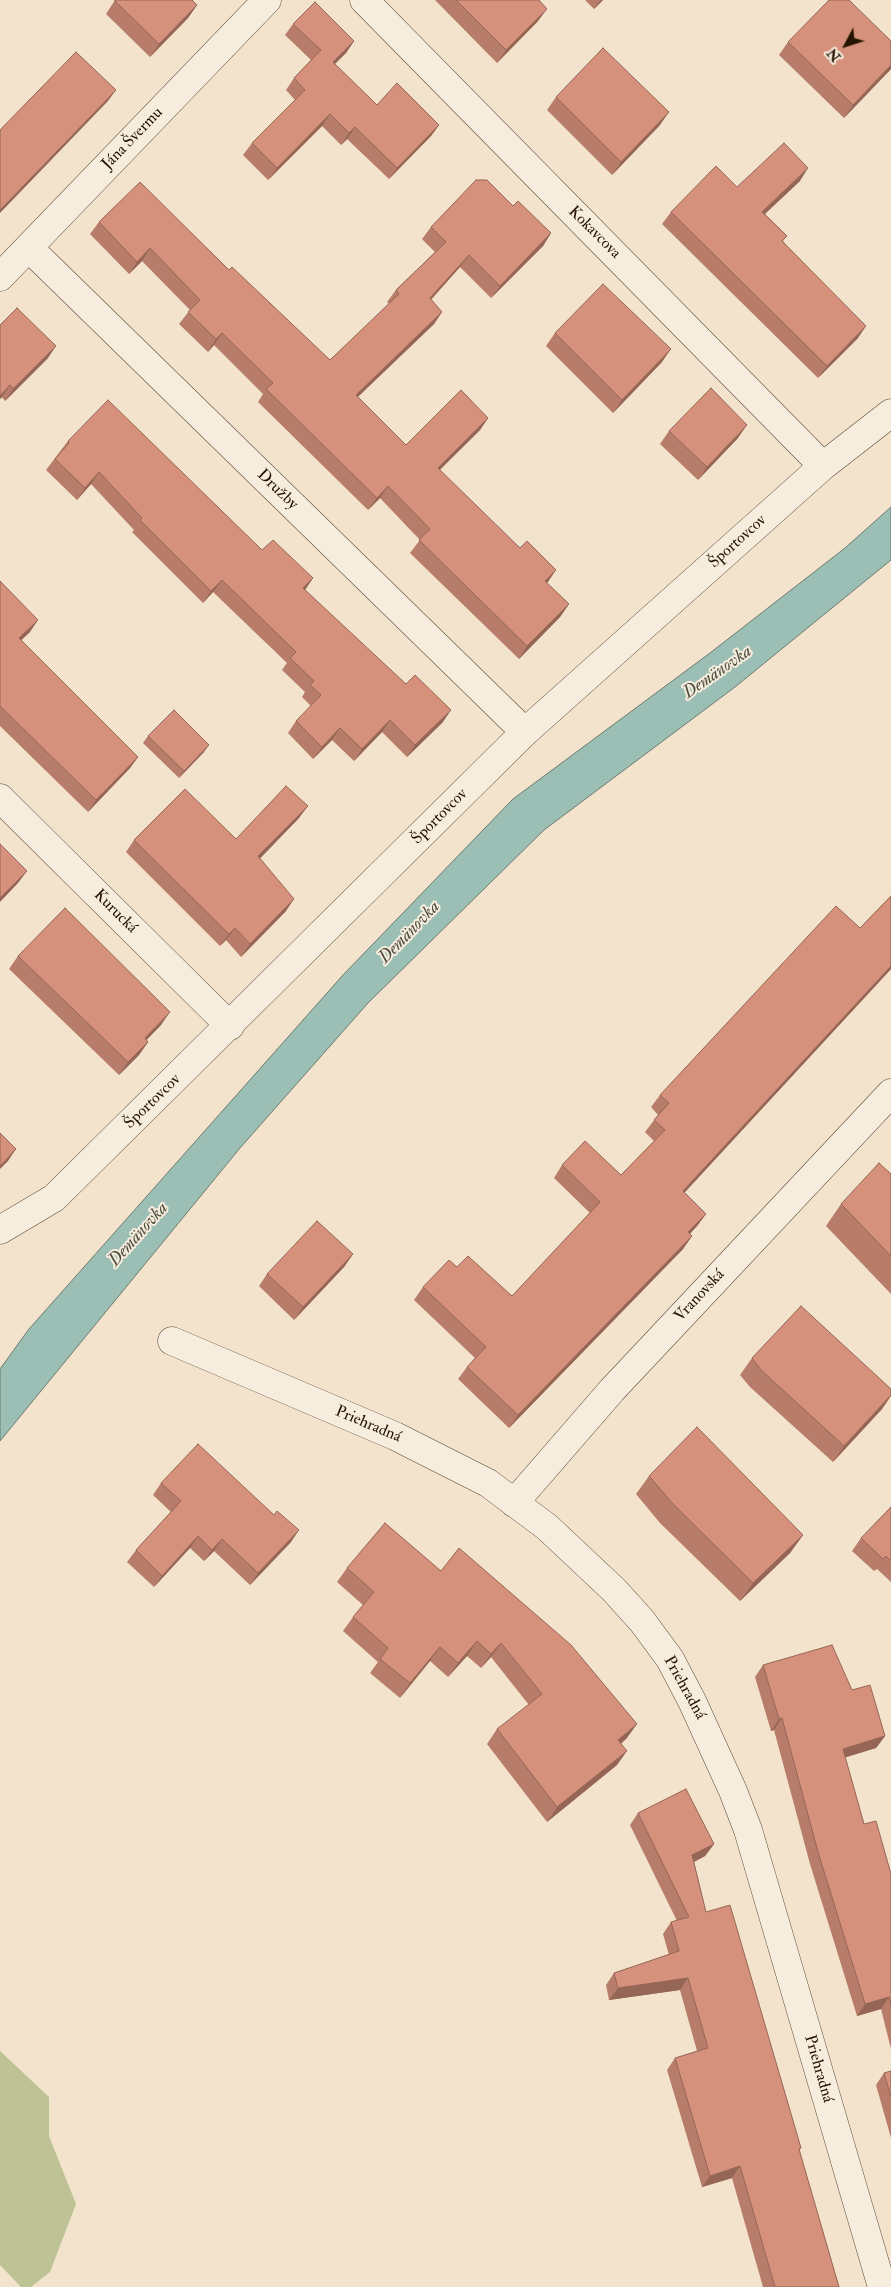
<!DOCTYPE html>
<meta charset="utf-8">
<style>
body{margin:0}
#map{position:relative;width:891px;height:2287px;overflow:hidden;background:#f3e3cc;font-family:"IM FELL Double Pica",serif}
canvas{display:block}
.north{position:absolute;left:821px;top:20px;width:50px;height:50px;-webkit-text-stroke:4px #f7edde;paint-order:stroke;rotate:230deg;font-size:14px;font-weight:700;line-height:20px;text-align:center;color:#261400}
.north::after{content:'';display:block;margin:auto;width:18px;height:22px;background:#261400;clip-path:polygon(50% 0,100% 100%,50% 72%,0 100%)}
</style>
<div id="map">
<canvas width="891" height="2287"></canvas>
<div class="north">N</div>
</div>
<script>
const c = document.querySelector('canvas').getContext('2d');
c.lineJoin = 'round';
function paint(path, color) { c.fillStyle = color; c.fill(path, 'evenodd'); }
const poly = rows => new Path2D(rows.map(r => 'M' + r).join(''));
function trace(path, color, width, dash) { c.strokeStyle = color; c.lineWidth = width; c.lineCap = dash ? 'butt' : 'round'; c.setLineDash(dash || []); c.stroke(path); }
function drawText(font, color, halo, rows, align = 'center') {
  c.font = font + ' "IM FELL Double Pica",serif'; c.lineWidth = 4; c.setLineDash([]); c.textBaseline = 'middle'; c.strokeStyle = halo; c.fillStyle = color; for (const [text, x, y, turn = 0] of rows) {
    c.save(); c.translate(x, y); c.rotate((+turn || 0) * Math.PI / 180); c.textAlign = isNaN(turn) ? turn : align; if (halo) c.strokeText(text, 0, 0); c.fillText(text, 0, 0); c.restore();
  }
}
paint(poly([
 [0,2051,49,2097,49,2136,76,2204,50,2272,31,2287,21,2287,0,2265]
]), '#bec395');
const water = poly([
 [891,507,891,560,735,687,544,830,368,1003,240,1148,0,1441,0,1369,29,1329,343,975,513,799,710,653,845,548,891,507]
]);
paint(water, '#9bbeb5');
trace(water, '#6c7a6d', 1);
const street = poly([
 [364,0,823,466],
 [29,248,525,732],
 [0,277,267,0],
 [0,798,230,1026],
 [0,1230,54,1198,525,732,823,466,891,413],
 [172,1341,395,1436,488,1483,547,1527,614,1590,642,1621,670,1659,692,1701,733,1791,748,1830,882,2287],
 [514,1503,612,1390,891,1093]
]);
trace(street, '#594833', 29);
trace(street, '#f7edde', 28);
paint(poly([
 [115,0,197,5,188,18,150,57,106,14],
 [435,0,539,0,538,21,497,63],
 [585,0,603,0,594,9],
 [293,24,354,41,346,53,334,64,377,105,439,125,431,136,389,179,347,139,341,145,322,126,268,180,243,155,252,143,295,100,286,90,294,78,311,60,285,35],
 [788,42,891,69,844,118,779,55],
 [556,97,660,125,612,175,547,110],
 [800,181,765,214,787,236,783,241,858,338,818,378,662,224,671,212,737,187],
 [513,206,551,233,543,246,491,298,460,267,431,300,442,312,434,324,358,397,406,445,488,418,480,430,440,470,547,583,569,604,560,617,519,659,410,553,420,540,380,498,368,510,258,402,263,394,214,345,208,352,179,324,190,310,142,261,129,274,90,234,99,222,229,270,330,360,389,304,387,302,396,290,435,252,422,239,431,227],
 [0,325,48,358,5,401,2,397,0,399],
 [555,333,662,362,613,413,546,346],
 [669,431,738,438,698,480,660,444],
 [68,441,262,550,313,578,305,590,443,722,407,757,382,732,354,761,332,740,313,759,288,733,296,721,311,706,302,697,305,692,282,670,287,663,213,592,203,603,132,532,134,530,91,484,77,500,46,470],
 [0,581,30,632,21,640,138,757,130,768,88,812,0,726],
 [148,736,204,752,179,778,143,743],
 [299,818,260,858,286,911,241,957,226,940,220,946,126,852,134,840,236,839],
 [891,896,891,969,684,1193,706,1214,697,1226,690,1234,692,1236,683,1249,509,1428,458,1379,467,1367,475,1358,414,1300,423,1287,457,1267,512,1296,590,1213,554,1178,562,1165,621,1175,654,1141,645,1132,658,1115,651,1107,660,1095,860,928],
 [18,956,161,1025,146,1040,148,1042,139,1055,119,1075,9,969],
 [891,1174,891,1294,826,1226,841,1204],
 [353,1254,344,1267,294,1320,259,1286,267,1274],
 [752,1358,891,1389,891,1396,882,1409,833,1462,750,1387,740,1375],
 [649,1476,803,1535,790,1553,740,1601,660,1523,636,1494],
 [161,1483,291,1542,250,1585,214,1551,204,1561,190,1548,154,1587,127,1562,136,1550,171,1512,153,1495],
 [891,1507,891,1582,877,1569,874,1571,852,1551,861,1538],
 [385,1523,627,1738,621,1744,617,1765,547,1822,487,1744,497,1729,529,1705,491,1657,481,1668,467,1656,448,1677,430,1661,400,1698,370,1673,378,1662,343,1631,353,1617,363,1605,337,1582,347,1568],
 [763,1665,852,1690,885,1736,876,1748,845,1757,864,1824,891,1874,891,2049,881,2009,857,2016,810,1864,774,1730,771,1731,755,1677],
 [638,1813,714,1844,705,1856,694,1862,706,1912,801,2148,799,2150,839,2287,763,2287,732,2178,702,2187,667,2070,675,2058,697,2051,680,1990,609,2000,606,1985,614,1973,669,1955,663,1934,671,1922,677,1921,630,1825],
 [891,2071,891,2138,876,2085,884,2073]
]), '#b77d6a');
paint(poly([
 [601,0,603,0,594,9,599,2],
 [197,5,188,18,150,57,159,44],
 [547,9,538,21,497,63,506,50],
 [354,41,346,53,325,74,333,62],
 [891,65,891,69,844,118,853,105],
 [116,90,108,101,0,213,0,210],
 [669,112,660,125,612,175,621,162],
 [330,114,322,126,268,180,277,168],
 [439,125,431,136,389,179,397,168],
 [355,127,347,139,341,145,349,133],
 [808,168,800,181,754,224,762,212],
 [551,233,543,246,491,298,500,286],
 [150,248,142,261,129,274,137,262],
 [469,255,460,267,421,310,430,298],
 [442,312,434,324,347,407,356,395],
 [866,326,858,338,818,378,827,366],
 [222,333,214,345,208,352,216,339],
 [56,346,48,358,5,401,13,389],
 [671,349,662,362,613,413,622,400],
 [10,385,2,397,0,399,0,396],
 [488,418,480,430,429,480,438,468],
 [747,425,738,438,698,480,707,467],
 [99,472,91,484,77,500,85,488],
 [388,486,380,498,368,510,377,498],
 [556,570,548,582,537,594,545,581],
 [313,578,305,590,303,588],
 [222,580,213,592,203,603,211,591],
 [569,604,560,617,519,659,527,646],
 [38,620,30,632,11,650,19,638],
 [451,710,443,722,407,757,415,745],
 [390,720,382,732,354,761,362,749],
 [340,728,332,740,313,759,322,747],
 [209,745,204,752,179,778,184,771],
 [138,757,130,768,88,812,96,800],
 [308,806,299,818,250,869,258,856],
 [27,871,18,883,0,902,0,898],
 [294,899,286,911,241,957,250,944],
 [235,928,226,940,220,946,229,934],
 [891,966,891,969,674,1204,683,1191],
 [170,1012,161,1025,136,1051,145,1038],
 [148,1042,139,1055,119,1075,128,1062],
 [16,1149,8,1161,0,1169,0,1166],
 [706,1214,697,1226,679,1245,688,1232],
 [692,1236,683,1249,509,1428,518,1415],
 [353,1254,344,1267,294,1320,303,1307],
 [891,1395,882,1409,833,1462,844,1446],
 [299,1530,291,1542,250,1585,258,1573],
 [803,1535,790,1553,740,1601,753,1583],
 [198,1536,190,1548,154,1587,162,1576],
 [222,1539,214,1551,204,1561,212,1550],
 [477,1641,467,1656,448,1677,458,1663],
 [501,1643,491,1657,481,1668,491,1654],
 [440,1647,430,1661,400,1698,410,1683],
 [782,1718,774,1730,771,1731,779,1719],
 [637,1724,627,1738,608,1754,618,1740],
 [885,1736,876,1748,834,1761,843,1749],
 [627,1751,617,1765,547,1822,557,1807],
 [714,1844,705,1856,684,1867,692,1855],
 [688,1978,680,1990,609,2000,618,1988],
 [889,1997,881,2009,857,2016,865,2004],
 [740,2166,732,2178,702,2187,710,2176]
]), '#956656');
const building = poly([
 [115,0,192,0,197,5,159,44,115,1,115,0],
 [456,0,539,0,547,9,506,50,456,0],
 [829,0,849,0,891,41,891,65,853,105,788,42,829,0],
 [315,2,354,41,333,62,377,105,397,83,439,125,397,168,355,127,349,133,330,114,277,168,252,143,305,90,294,78,321,50,293,24,315,2],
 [603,48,669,112,621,162,556,97,603,48],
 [76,52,116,90,0,210,0,130,76,52],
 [784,143,808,168,762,212,787,236,782,241,866,326,827,366,671,212,716,166,737,187,784,143],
 [476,180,487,180,513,206,518,201,551,233,500,286,469,255,430,298,442,312,356,395,406,445,461,390,488,418,438,468,520,548,527,541,556,570,545,581,569,604,527,646,419,540,430,529,388,486,377,498,266,389,273,383,222,333,216,339,188,312,200,300,150,248,137,262,99,222,140,182,229,270,232,267,330,360,399,294,396,290,446,242,431,227,476,180],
 [603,284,671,349,622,400,555,333,603,284],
 [17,308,56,346,13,389,10,385,0,396,0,325,17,308],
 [711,388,747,425,707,467,669,431,711,388],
 [108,400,262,550,273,540,313,578,303,588,406,684,415,675,451,710,415,745,390,720,362,749,340,728,322,747,296,721,321,695,310,685,314,681,290,658,296,652,222,580,211,591,140,520,142,518,99,472,85,488,55,459,69,443,68,441,108,400],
 [0,581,38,620,19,638,138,757,96,800,0,706,0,581],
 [174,710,209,745,184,771,148,736,174,710],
 [286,786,308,806,258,856,294,899,250,944,235,928,229,934,134,840,185,789,236,839,286,786],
 [0,844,27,871,0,898,0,844],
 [891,896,891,966,683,1191,706,1214,688,1232,692,1236,518,1415,467,1367,486,1347,423,1287,449,1260,457,1267,468,1256,512,1296,600,1202,562,1165,585,1141,621,1175,665,1130,654,1120,669,1103,660,1095,836,906,860,928,891,896],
 [65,908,170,1012,145,1038,148,1042,128,1062,18,956,65,908],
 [0,1133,16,1149,0,1166,0,1133],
 [879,1163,891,1174,891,1256,841,1204,879,1163],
 [317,1221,353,1254,303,1307,267,1274,317,1221],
 [801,1306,891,1389,891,1395,844,1446,761,1370,752,1358,801,1306],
 [697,1427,803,1535,753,1583,673,1504,649,1476,697,1427],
 [198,1444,274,1515,277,1511,299,1530,258,1573,222,1539,212,1550,198,1536,162,1576,136,1550,181,1501,161,1483,198,1444],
 [891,1507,891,1561,886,1556,883,1559,861,1538,891,1507],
 [385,1523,441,1571,459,1548,571,1645,637,1724,618,1740,627,1751,557,1807,497,1729,542,1694,501,1643,491,1654,477,1641,458,1663,440,1647,410,1683,380,1659,388,1648,353,1617,374,1592,347,1568,385,1523],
 [832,1645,852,1690,870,1685,885,1736,843,1749,864,1824,876,1821,891,1874,891,2005,889,1997,865,2004,818,1852,782,1718,779,1719,763,1665,832,1645],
 [686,1789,714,1844,692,1855,706,1912,730,1905,801,2148,799,2149,839,2287,775,2287,740,2166,710,2176,675,2058,708,2048,688,1978,618,1988,614,1973,679,1951,671,1922,689,1917,638,1813,686,1789],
 [891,2071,891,2097,884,2073,891,2071]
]);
paint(building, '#d5917b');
trace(building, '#956656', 1);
drawText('16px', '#261400', '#f7edde', [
 ["Jána Švermu",133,139,-46],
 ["Kokavcova",594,233,45],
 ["Družby",277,490,44],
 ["Športovcov",738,542,-42],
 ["Športovcov",440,817,-45],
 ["Kurucká",115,912,45],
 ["Športovcov",153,1102,-44],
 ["Vranovská",700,1296,-47],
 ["Priehradná",368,1425,23],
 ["Priehradná",684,1688,61],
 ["Priehradná",818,2069,74]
]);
drawText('italic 18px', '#4f503f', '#f7edde', [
 ["Demänovka",718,673,-35],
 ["Demänovka",410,933,-46],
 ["Demänovka",139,1235,-48]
]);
</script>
